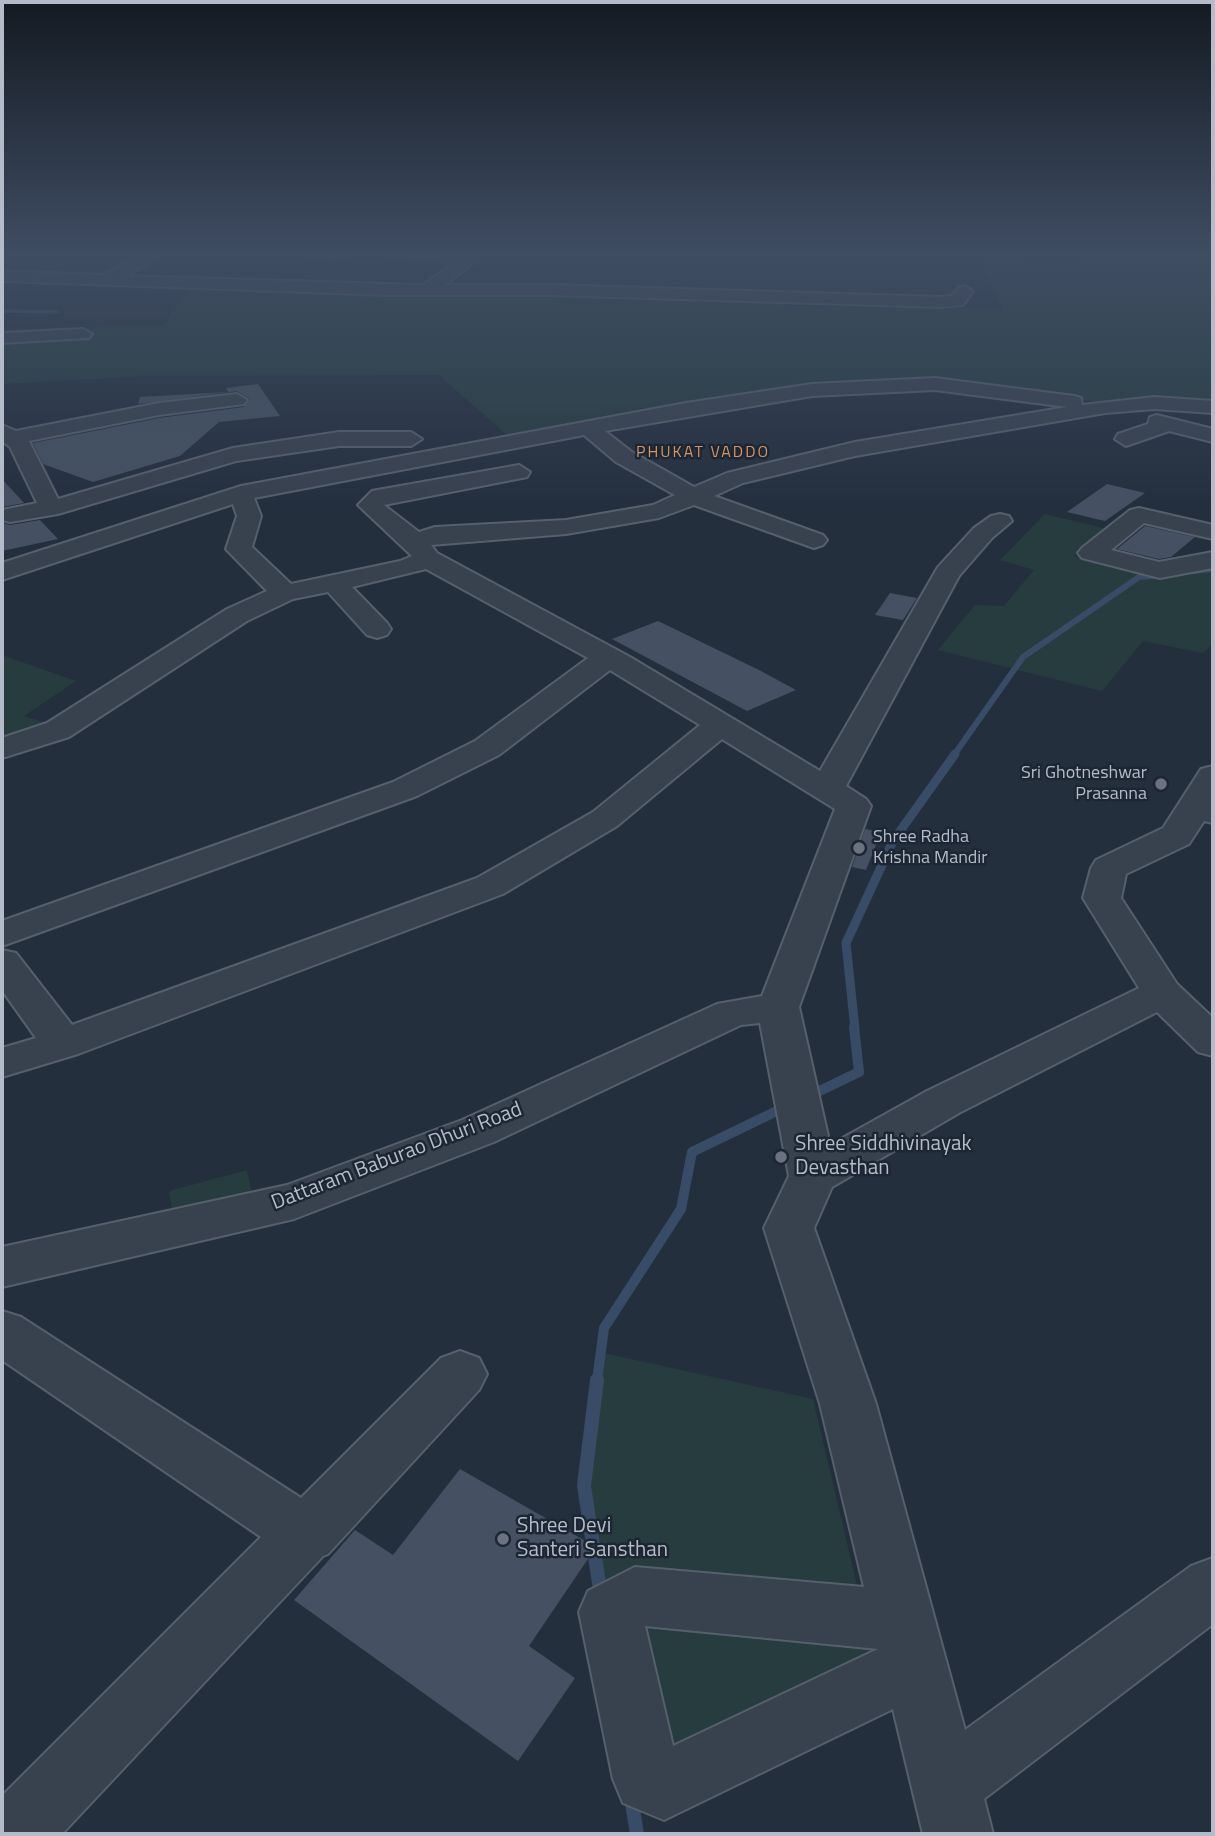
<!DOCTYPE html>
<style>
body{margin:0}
#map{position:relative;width:1215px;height:1836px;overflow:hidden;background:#242f3e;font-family:"Titillium Web",sans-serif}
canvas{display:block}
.frame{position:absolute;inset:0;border:4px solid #b4bcc9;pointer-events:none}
</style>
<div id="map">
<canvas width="1215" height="1836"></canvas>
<div class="frame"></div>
</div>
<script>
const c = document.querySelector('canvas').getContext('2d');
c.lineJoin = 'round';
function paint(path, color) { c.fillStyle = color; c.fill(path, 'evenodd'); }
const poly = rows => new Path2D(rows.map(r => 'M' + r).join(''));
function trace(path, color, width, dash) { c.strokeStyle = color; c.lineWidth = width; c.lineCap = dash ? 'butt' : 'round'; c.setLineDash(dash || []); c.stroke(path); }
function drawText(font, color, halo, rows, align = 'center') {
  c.font = font + ' "Titillium Web",sans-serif'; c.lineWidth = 5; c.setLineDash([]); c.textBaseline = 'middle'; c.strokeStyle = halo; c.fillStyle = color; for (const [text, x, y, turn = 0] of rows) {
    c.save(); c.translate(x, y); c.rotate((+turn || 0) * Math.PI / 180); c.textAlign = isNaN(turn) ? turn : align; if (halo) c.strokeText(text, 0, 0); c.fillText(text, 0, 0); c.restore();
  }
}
paint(poly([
 [214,252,465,252,452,263,358,256,347,261],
 [1082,252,1154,252,1185,257,1213,252,1213,404,1154,398,1096,402,1007,387,919,380,809,386,685,402,525,434,506,434,439,375,142,376,2,384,2,340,73,339,96,327,164,325,188,288,783,299,786,306,1003,309,978,256,1076,262],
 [1045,514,1107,529,1074,556,1135,571,1213,561,1213,643,1203,653,1143,641,1102,691,938,650,975,605,1004,606,1034,570,1000,560],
 [2,655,76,681,24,716,43,722,2,737],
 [247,1170,252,1193,172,1211,169,1191],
 [599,1352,813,1399,885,1704,628,1803,577,1479]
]), '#263c3f');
trace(poly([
 [439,252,446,252],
 [2,311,57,312]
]), '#394c67', 3.5);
trace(poly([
 [1194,571,1213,569],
 [954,755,1023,657,1139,577,1163,575]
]), '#394c67', 6);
trace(poly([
 [855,1029,846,943,893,841,955,754]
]), '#394c67', 9);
trace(poly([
 [807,1097,859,1072,854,1027],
 [597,1381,604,1328,681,1209,692,1152,785,1107]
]), '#394c67', 10);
trace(poly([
 [597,1380,584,1486,601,1596],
 [631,1797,637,1834]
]), '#394c67', 14);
paint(poly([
 [258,384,280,416,219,422,180,456,93,482,43,464,33,443,159,418,244,407,250,399,237,391,138,404,140,397,228,392,226,388],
 [2,479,24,503,2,507],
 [1107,484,1145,493,1105,521,1067,512],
 [40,520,58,539,2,551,2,523,10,525],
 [1145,526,1195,537,1171,557,1159,559,1117,549],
 [890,593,917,598,903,620,875,615],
 [658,621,759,670,796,690,747,711,612,639],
 [865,829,881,832,866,870,852,867],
 [460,1469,596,1547,529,1646,575,1678,518,1761,294,1600,355,1530,393,1555]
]), '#455162');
const minor = poly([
 [149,252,168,252,125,276,423,285,471,252,487,252,445,285,550,285,942,297,952,296,959,287,965,286,973,291,963,305,942,307,550,295,389,295,2,281,2,271,102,275,149,252],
 [83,329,92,334,89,338,2,343,2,333,83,329],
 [935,378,1074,396,1081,398,1082,405,1154,397,1213,401,1213,413,1154,409,1105,413,855,456,743,483,714,496,823,535,827,540,823,545,814,548,694,505,659,518,566,534,431,545,437,553,630,657,820,771,938,567,974,528,991,516,1000,514,1009,516,1012,521,992,538,959,576,846,786,866,799,871,806,799,1007,830,1145,927,1091,1139,988,1083,898,1091,868,1096,860,1163,828,1201,769,1213,766,1213,823,1204,821,1189,844,1126,874,1121,898,1177,984,1213,1018,1213,1056,1198,1052,1157,1012,959,1113,832,1187,814,1228,876,1404,965,1730,1191,1566,1213,1558,1213,1624,984,1799,993,1834,923,1834,893,1709,664,1820,623,1803,613,1779,579,1612,588,1591,635,1567,864,1587,820,1404,764,1228,789,1176,760,1023,741,1025,494,1142,294,1219,2,1287,2,1247,287,1185,462,1120,717,1004,762,996,835,809,722,739,617,826,503,894,78,1054,2,1077,2,1048,36,1038,2,990,2,950,16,953,72,1025,477,878,593,812,700,725,610,670,499,755,417,796,2,946,2,921,393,782,475,741,588,658,426,569,352,587,387,623,391,629,387,635,377,638,367,635,328,592,293,599,247,621,69,737,2,758,2,738,47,723,227,609,267,591,226,549,237,516,233,504,2,580,2,563,241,486,686,403,812,384,935,378],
 [935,390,1067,407,855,442,727,473,694,487,632,452,605,431,812,396,935,390],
 [584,435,616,462,675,495,653,505,566,520,435,527,419,532,384,505,527,477,530,472,519,465,372,491,358,505,412,556,400,561,291,584,252,547,261,516,254,498,584,435],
 [645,1626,878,1649,673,1746,645,1626],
 [237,394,247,400,244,404,159,415,29,441,58,499,233,448,339,432,411,432,422,439,411,446,339,446,236,461,58,514,10,522,2,520,2,510,37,503,10,447,2,441,2,425,16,431,159,403,237,394],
 [1157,415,1213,429,1213,442,1169,431,1126,446,1115,439,1118,434,1148,424,1150,417,1157,415],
 [1139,508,1213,525,1213,539,1144,523,1111,550,1159,562,1213,552,1213,568,1160,578,1082,558,1078,553,1082,548,1130,510,1139,508],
 [2,1311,21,1317,301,1498,441,1358,460,1351,479,1358,487,1374,479,1390,328,1554,323,1556,62,1834,2,1834,2,1796,261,1537,2,1360,2,1311]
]);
trace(minor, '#565f6c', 4);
paint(minor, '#38414e');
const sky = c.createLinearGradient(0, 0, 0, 509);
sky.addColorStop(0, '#141a22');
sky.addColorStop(0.5, '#3f4d63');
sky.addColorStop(1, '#3f4d6300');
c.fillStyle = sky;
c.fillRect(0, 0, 1215, 509);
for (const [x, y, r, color] of [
 [1161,784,7,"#6b7280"],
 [859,848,7,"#6b7280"],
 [781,1157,7,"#6b7280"],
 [503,1539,7,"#6b7280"]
]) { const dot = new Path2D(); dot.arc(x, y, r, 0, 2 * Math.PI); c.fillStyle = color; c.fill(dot); trace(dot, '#1d2633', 2.5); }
c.letterSpacing = '2px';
drawText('16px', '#d59563', '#1d2633', [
 ["PHUKAT VADDO",703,453]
]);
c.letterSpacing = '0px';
drawText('18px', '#b4bcc9', '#1d2633', [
 ["Sri Ghotneshwar",1147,774],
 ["Prasanna",1147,795],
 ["Shree Radha",873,838,"left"],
 ["Krishna Mandir",873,859,"left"]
], 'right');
drawText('21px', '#b4bcc9', '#1d2633', [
 ["Shree Siddhivinayak",795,1145],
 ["Devasthan",795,1169],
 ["Shree Devi",517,1527],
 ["Santeri Sansthan",517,1551]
], 'left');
drawText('21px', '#b4bcc9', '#1d2633', [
 ["Dattaram Baburao Dhuri Road",397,1157,-21]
]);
</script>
